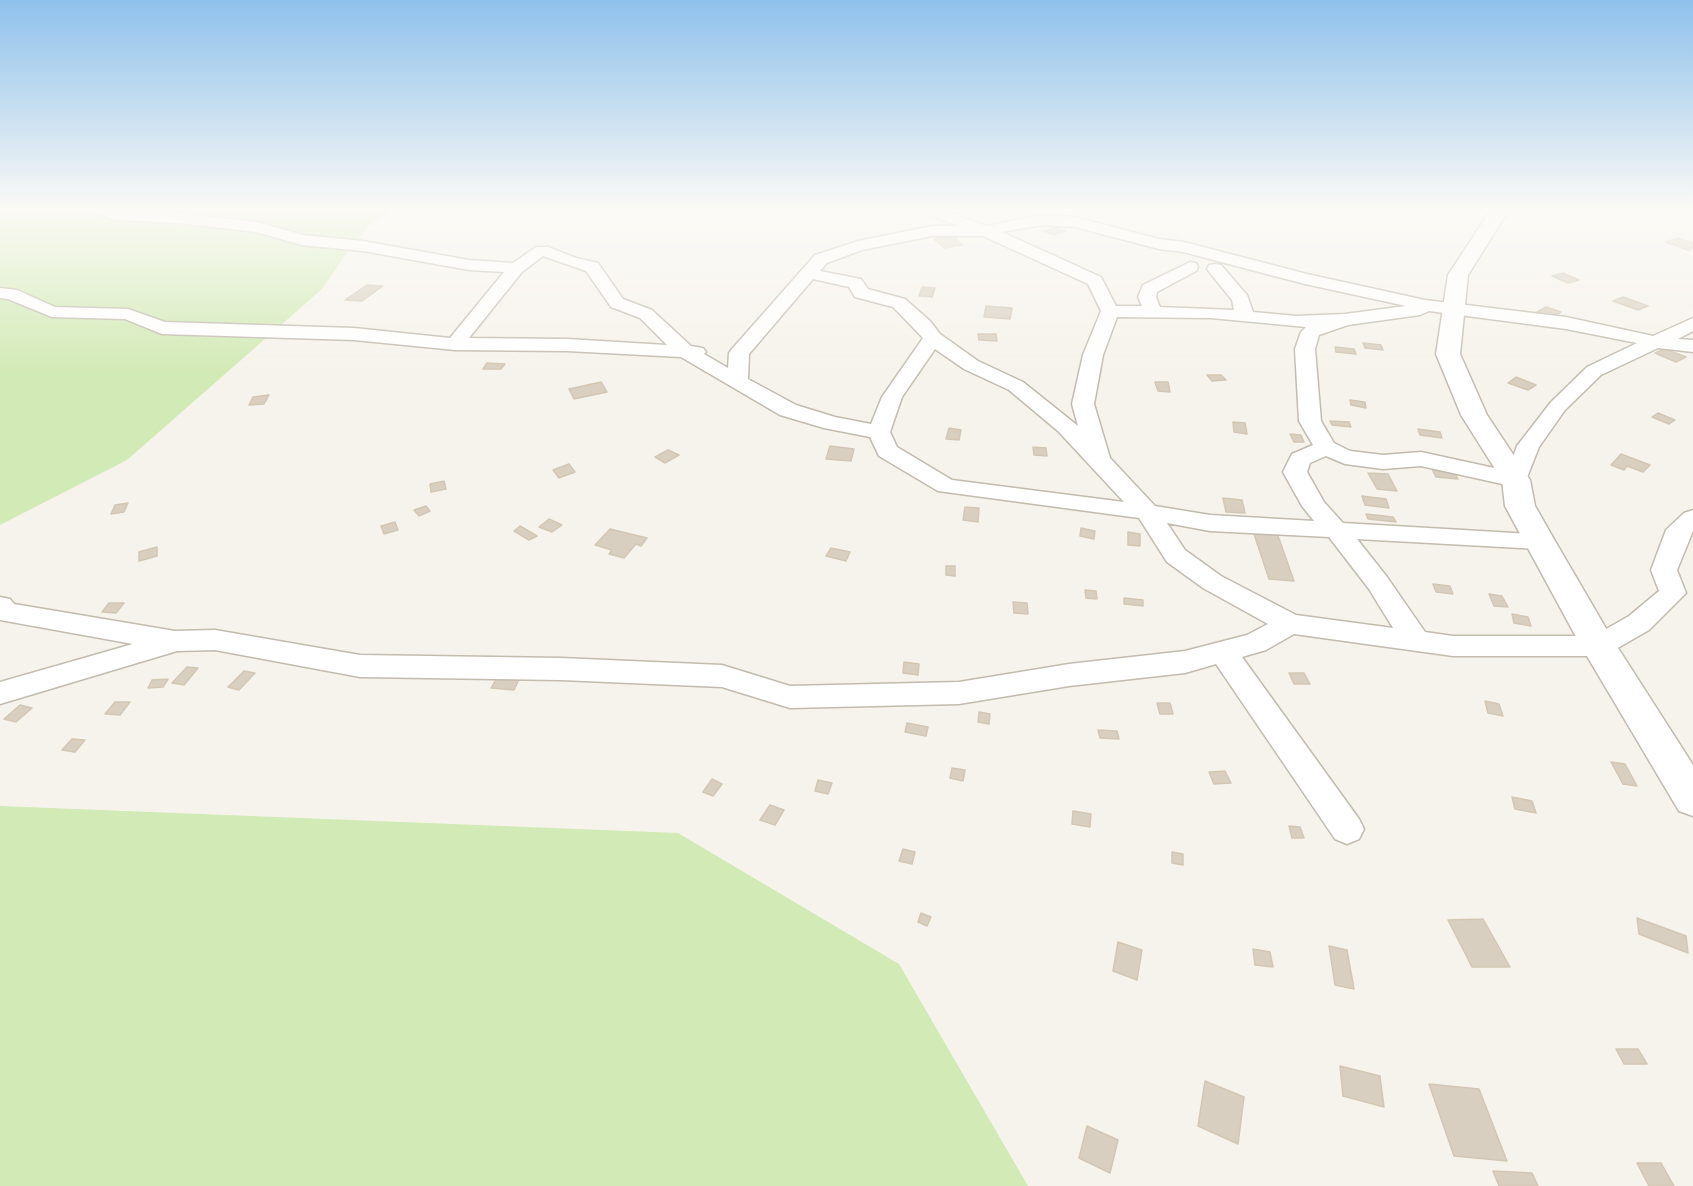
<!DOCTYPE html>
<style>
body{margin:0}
canvas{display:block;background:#f6f3ec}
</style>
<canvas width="1693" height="1186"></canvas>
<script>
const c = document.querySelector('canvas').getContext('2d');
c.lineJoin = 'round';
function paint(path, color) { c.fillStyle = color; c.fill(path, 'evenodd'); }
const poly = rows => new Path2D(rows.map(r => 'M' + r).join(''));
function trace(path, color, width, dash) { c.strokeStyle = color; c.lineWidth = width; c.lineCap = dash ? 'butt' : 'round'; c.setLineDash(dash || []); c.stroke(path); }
paint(poly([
 [0,208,398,208,370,224,344,257,322,289,127,460,0,525],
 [0,806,678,833,899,964,1028,1186,0,1186]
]), '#d2eab5');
const building = poly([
 [1055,227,1065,231,1054,235,1044,231,1055,227],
 [952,236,963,245,944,248,934,239,952,236],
 [1678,238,1693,243,1693,248,1688,250,1666,242,1678,238],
 [1563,273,1579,280,1568,283,1552,276,1563,273],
 [367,285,383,286,362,301,345,300,367,285],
 [922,287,935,288,932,297,919,296,922,287],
 [1623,297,1648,306,1638,310,1613,301,1623,297],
 [986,306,1012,308,1010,319,984,317,986,306],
 [1546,307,1561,312,1552,318,1537,312,1546,307],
 [978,334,996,334,997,341,979,340,978,334],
 [1363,343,1381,345,1383,350,1365,348,1363,343],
 [1335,347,1354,349,1356,354,1336,352,1335,347],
 [1665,349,1686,357,1676,362,1655,353,1665,349],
 [487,363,505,364,501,369,483,369,487,363],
 [1207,375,1221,375,1226,380,1212,381,1207,375],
 [1516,377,1536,385,1528,390,1508,383,1516,377],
 [601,382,607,392,574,399,569,389,601,382],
 [1155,382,1168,382,1170,392,1158,391,1155,382],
 [269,395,264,404,249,405,253,397,269,395],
 [1350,400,1365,402,1366,408,1351,405,1350,400],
 [1658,413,1675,420,1669,424,1652,417,1658,413],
 [1330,421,1349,422,1351,427,1332,425,1330,421],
 [1233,422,1245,423,1247,434,1234,432,1233,422],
 [949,428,961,430,959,440,946,439,949,428],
 [1418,429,1440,432,1442,438,1420,435,1418,429],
 [1290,434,1301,435,1304,442,1294,442,1290,434],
 [830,446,854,449,851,461,826,459,830,446],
 [1033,447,1046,448,1047,456,1034,455,1033,447],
 [668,450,679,455,665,463,655,457,668,450],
 [1621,454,1650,465,1643,472,1627,466,1624,470,1611,465,1621,454],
 [569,464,575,472,559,478,553,470,569,464],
 [1430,465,1452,467,1458,479,1436,477,1430,465],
 [1368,473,1388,474,1397,491,1377,489,1368,473],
 [444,481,446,489,431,492,430,484,444,481],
 [1362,496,1386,499,1389,508,1365,505,1362,496],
 [1223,498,1242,500,1245,513,1226,512,1223,498],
 [128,503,124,512,111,514,115,505,128,503],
 [426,506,430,511,419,516,414,510,426,506],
 [965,507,979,508,978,522,963,520,965,507],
 [1366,514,1393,517,1396,522,1368,519,1366,514],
 [549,519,562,525,552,532,539,527,549,519],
 [395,522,398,530,384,534,381,526,395,522],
 [520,526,537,536,529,540,514,531,520,526],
 [1081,528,1095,531,1094,539,1080,536,1081,528],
 [610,529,647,538,641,546,636,544,624,558,609,554,612,550,595,545,610,529],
 [1253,531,1277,533,1294,581,1269,579,1253,531],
 [1128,532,1140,534,1140,546,1128,545,1128,532],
 [157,547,157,556,139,561,139,552,157,547],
 [831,548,850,552,846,561,826,556,831,548],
 [946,566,955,566,955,576,946,575,946,566],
 [1433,584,1450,586,1453,594,1436,592,1433,584],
 [1085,590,1096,591,1097,599,1086,598,1085,590],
 [1489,594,1502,596,1508,607,1494,606,1489,594],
 [1124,598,1143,600,1143,606,1124,604,1124,598],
 [1013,602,1027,603,1028,614,1014,613,1013,602],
 [109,603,124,603,116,613,102,612,109,603],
 [1512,614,1528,617,1531,626,1514,623,1512,614],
 [904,662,919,664,918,675,903,673,904,662],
 [187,667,198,668,184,685,172,683,187,667],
 [244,671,255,673,239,690,228,687,244,671],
 [1289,673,1304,673,1310,684,1294,684,1289,673],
 [499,674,521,675,514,690,491,688,499,674],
 [168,679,163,687,148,688,152,680,168,679],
 [1485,701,1499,704,1503,716,1488,713,1485,701],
 [115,702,130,702,120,715,105,714,115,702],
 [1157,703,1170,703,1173,714,1160,714,1157,703],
 [20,705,32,708,16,722,4,719,20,705],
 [979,712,990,714,989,724,978,722,979,712],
 [907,723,928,727,926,736,905,732,907,723],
 [1098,730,1117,731,1119,739,1100,738,1098,730],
 [72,739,85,740,75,752,62,750,72,739],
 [1611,762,1625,764,1637,786,1623,784,1611,762],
 [952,768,965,770,963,781,950,778,952,768],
 [1225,771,1231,783,1214,784,1209,772,1225,771],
 [712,779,722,784,713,796,703,792,712,779],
 [818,780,832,783,828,794,815,791,818,780],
 [1512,797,1532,801,1536,813,1515,809,1512,797],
 [770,805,784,810,775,825,760,820,770,805],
 [1073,811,1091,814,1090,827,1072,824,1073,811],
 [1289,826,1300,827,1304,838,1292,838,1289,826],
 [903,849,915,852,912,864,899,861,903,849],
 [1172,852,1183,854,1183,865,1172,863,1172,852],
 [921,913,931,917,927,926,918,922,921,913],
 [1637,918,1686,936,1688,953,1639,934,1637,918],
 [1483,919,1510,967,1472,967,1448,920,1483,919],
 [1118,942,1142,950,1137,980,1113,971,1118,942],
 [1329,946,1347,950,1354,989,1335,985,1329,946],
 [1253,949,1270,952,1273,967,1255,965,1253,949],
 [1616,1049,1638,1049,1647,1064,1624,1064,1616,1049],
 [1340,1066,1380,1076,1384,1107,1343,1096,1340,1066],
 [1205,1081,1244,1097,1238,1144,1198,1126,1205,1081],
 [1429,1084,1479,1089,1507,1161,1454,1156,1429,1084],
 [1087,1126,1118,1140,1110,1173,1079,1158,1087,1126],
 [1637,1163,1661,1163,1674,1186,1649,1186,1637,1163],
 [1493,1171,1532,1173,1538,1186,1499,1186,1493,1171]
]);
paint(building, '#d8cfc1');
trace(building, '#d3c7b4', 1.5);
const minor = poly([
 [90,208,110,208,117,211,178,213,257,222,303,235,363,241,469,260,513,263,536,247,548,247,576,258,598,263,623,299,652,310,691,346,703,348,706,352,704,354,728,368,729,353,732,349,815,255,858,241,932,226,959,226,921,211,919,208,938,208,986,226,1042,215,1075,217,1159,239,1184,242,1307,274,1425,300,1566,317,1653,336,1693,318,1693,331,1678,339,1693,340,1693,352,1658,348,1601,375,1565,410,1539,447,1524,485,1516,487,1421,466,1383,469,1345,464,1326,456,1310,463,1307,472,1324,502,1343,523,1548,535,1552,541,1548,547,1539,549,1357,539,1387,577,1425,632,1453,636,1594,636,1629,616,1659,591,1651,570,1666,530,1684,513,1693,510,1693,531,1677,570,1686,593,1649,630,1609,653,1599,656,1453,656,1294,634,1266,650,1242,657,1359,819,1364,829,1359,839,1347,844,1335,839,1216,664,1185,673,1069,686,959,704,790,708,722,687,561,680,360,677,215,650,177,651,0,704,0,682,133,644,0,620,0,597,10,599,14,604,175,631,215,630,360,655,561,658,722,665,790,686,959,682,1069,664,1185,651,1247,635,1268,624,1203,588,1167,562,1139,518,938,491,879,456,870,437,824,428,780,415,681,357,567,351,455,350,354,340,162,334,125,319,52,317,8,299,0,298,0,288,17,290,55,307,128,309,165,322,354,328,450,338,504,272,469,270,363,251,302,245,256,232,178,223,115,220,93,211,90,208],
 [1042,225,1075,227,1159,249,1183,252,1305,284,1406,306,1345,314,1296,316,1253,312,1247,295,1221,265,1215,264,1209,265,1207,269,1232,300,1234,310,1160,307,1156,297,1157,292,1196,271,1198,267,1196,263,1190,262,1143,285,1138,297,1142,306,1116,306,1101,277,1002,232,1042,225],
 [932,236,983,236,1088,284,1101,311,1083,355,1072,404,1078,426,1023,382,978,361,940,334,930,321,905,299,868,289,861,279,820,271,827,263,862,250,932,236],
 [543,256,586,271,611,307,640,318,667,345,567,339,469,338,522,272,543,256],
 [813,279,849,287,855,297,893,307,923,338,882,397,871,424,835,417,796,405,748,379,749,354,813,279],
 [1429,311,1566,329,1637,343,1587,367,1551,402,1517,446,1508,471,1421,452,1383,455,1350,451,1334,443,1321,421,1315,349,1319,335,1348,325,1420,315,1429,311],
 [1117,317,1211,318,1306,327,1301,332,1295,349,1299,421,1313,445,1292,454,1283,472,1302,506,1314,521,1210,515,1155,506,1110,458,1094,404,1103,355,1117,317],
 [935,349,964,369,1009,390,1058,431,1124,502,952,480,897,447,890,432,902,397,935,349],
 [1167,523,1210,531,1329,537,1369,589,1393,628,1296,615,1221,576,1185,550,1167,523]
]);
const tertiary = poly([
 [1492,208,1510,208,1468,275,1460,354,1487,415,1530,480,1535,506,1555,541,1611,637,1693,765,1693,816,1679,811,1581,646,1505,506,1502,480,1461,415,1436,354,1448,275,1492,208]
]);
trace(minor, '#c2bbae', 3);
trace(tertiary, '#c2bbae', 3);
paint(minor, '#fff');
paint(tertiary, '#fff');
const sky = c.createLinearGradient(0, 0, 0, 374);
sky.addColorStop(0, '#8fc1ec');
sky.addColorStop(0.56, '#fbfaf6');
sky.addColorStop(1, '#fbfaf600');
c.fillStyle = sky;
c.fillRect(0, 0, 1693, 374);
</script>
